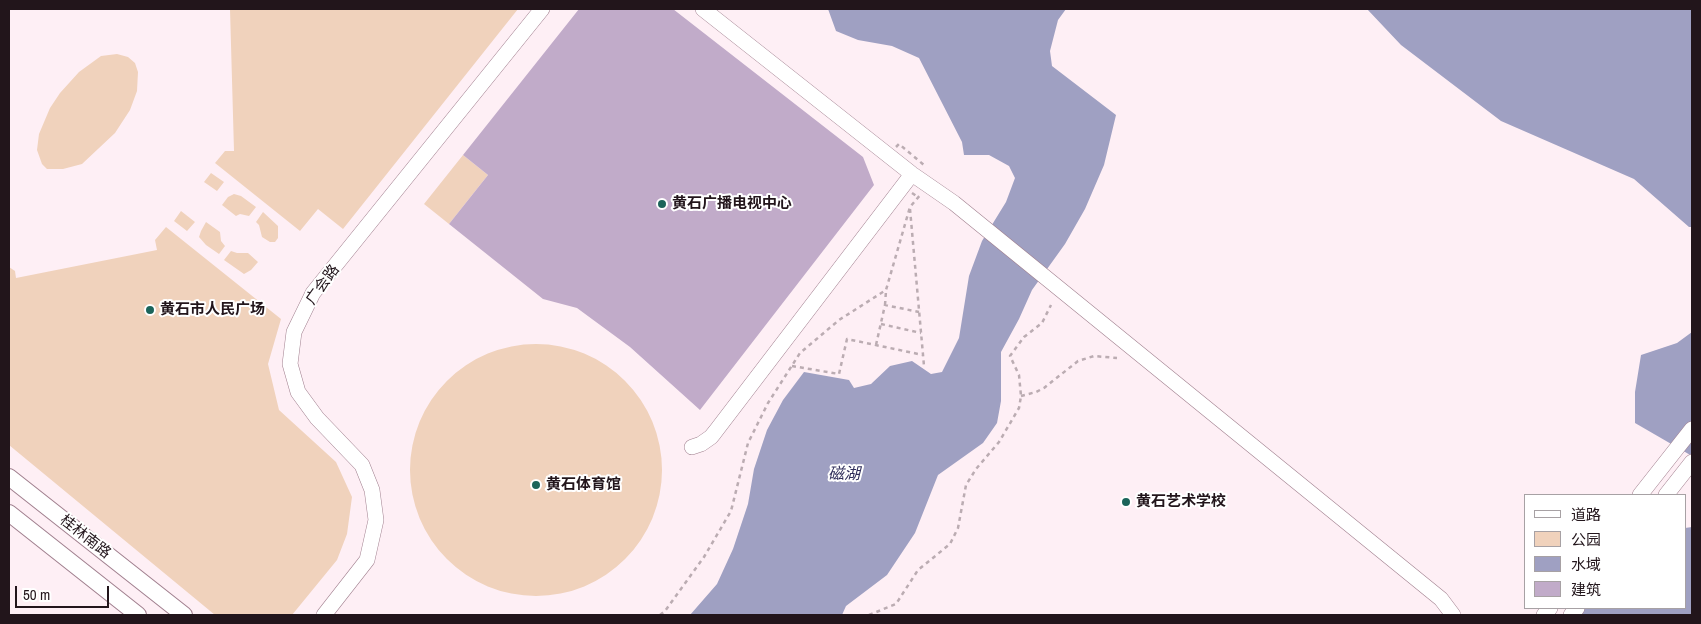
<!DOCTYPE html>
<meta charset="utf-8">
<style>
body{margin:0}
#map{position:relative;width:1701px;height:624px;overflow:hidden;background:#feeff5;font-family:"Archivo Narrow","Noto Sans SC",sans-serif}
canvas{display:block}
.frame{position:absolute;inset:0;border:10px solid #22151b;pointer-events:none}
.legend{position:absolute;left:1524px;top:494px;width:162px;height:115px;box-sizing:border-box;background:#fff;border:1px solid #a7a1a4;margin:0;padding:6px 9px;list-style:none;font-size:15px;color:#22151b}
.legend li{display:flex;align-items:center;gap:10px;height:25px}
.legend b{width:25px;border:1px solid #a7a1a4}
.scale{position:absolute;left:15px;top:586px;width:94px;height:22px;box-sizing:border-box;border:2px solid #22151b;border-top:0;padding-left:6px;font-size:15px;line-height:18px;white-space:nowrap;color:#22151b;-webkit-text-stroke:4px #fff;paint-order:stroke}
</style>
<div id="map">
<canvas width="1701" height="624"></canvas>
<div class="frame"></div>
<ul class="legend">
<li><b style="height:6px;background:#fff"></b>道路</li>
<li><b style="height:14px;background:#f0d2bc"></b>公园</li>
<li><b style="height:14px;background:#9fa0c2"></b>水域</li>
<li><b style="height:14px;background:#c1abc9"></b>建筑</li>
</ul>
<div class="scale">50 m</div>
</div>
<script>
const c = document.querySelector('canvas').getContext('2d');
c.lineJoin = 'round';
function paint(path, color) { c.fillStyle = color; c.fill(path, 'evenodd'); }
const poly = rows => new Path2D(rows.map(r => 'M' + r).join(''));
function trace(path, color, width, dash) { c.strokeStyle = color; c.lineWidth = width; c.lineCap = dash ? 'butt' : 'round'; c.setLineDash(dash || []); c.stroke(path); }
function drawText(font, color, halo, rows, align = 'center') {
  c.font = font + ' "Archivo Narrow","Noto Sans SC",sans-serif'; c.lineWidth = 4; c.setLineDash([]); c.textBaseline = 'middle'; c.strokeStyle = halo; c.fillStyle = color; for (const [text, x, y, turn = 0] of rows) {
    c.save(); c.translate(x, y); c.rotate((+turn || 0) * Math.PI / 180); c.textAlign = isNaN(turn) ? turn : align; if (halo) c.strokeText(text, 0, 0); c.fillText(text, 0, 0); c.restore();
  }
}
paint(poly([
 [230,9,518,9,343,229,318,209,300,231,215,163,225,151,234,151],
 [117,54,128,57,135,63,138,72,137,91,130,110,115,133,82,164,63,169,47,169,42,164,37,150,39,134,50,108,60,93,79,72,101,56],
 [463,155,488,175,449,224,424,204],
 [211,173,224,182,217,191,204,182],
 [234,194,241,196,256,207,249,216,240,214,236,216,222,205,228,197],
 [181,211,195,222,187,231,174,221],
 [263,212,278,226,278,238,275,242,270,242,262,237,259,225,256,222],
 [206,222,220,232,221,241,225,246,219,254,206,245,199,237,201,231],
 [166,227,281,319,268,364,279,410,336,462,352,497,347,534,337,560,292,615,215,615,9,445,9,267,15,271,16,278,157,250,155,240],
 [231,251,237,253,248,253,258,262,251,270,244,274,224,260],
 '410 470a126 126 0 1 1 252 0a126 126 0 1 1-252 0Z'
]), '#f0d2bc');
paint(poly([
 [828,9,1066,9,1058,20,1050,51,1052,66,1116,115,1104,165,1085,209,1065,244,1032,290,1019,319,1001,352,1001,401,997,423,983,443,938,475,915,533,887,575,846,606,842,615,690,615,717,584,733,549,748,504,754,469,767,430,783,400,804,372,849,380,854,388,871,384,890,366,912,361,931,374,942,372,959,338,969,276,982,241,1006,202,1015,178,1009,166,989,155,964,155,962,142,919,58,892,46,858,40,836,31],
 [1367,9,1692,9,1692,227,1689,227,1634,179,1501,121,1401,45],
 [1692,332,1692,456,1635,423,1635,392,1641,355,1677,343],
 [1692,527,1692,615,1579,615,1581,608,1685,608,1685,528]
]), '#9fa0c2');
paint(poly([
 [579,9,673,9,863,157,874,185,700,410,630,347,577,308,543,299,449,224,488,175,463,155]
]), '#c1abc9');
const secondary = poly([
 [703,9,912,174,954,203,1441,599,1453,615],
 [692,447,701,444,711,437,715,432,912,174],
 [1640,495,1692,429],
 [1666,495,1692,462],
 [324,615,367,560,376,520,372,490,362,465,317,418,298,392,290,364,294,332,313,293,542,9],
 [1544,615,1550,608],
 [1571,615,1577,608]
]);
const primary = poly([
 [9,477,184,615],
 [9,513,138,615]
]);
trace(secondary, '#a07f8e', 16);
trace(primary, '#a07f8e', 18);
trace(poly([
 [896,147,899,144,924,165],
 [912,193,918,197],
 [910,209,924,366],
 [885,305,886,291],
 [881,324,921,333],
 [876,345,885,305,919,312],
 [792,366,839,374,847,339,923,355],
 [1021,396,1036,392,1044,388,1078,361,1094,356,1117,358],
 [660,615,665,611,704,557,731,511,748,443,768,403,800,353,839,320,886,290,910,207,921,194],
 [869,615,896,604,918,570,950,544,958,528,966,485,976,469,999,442,1019,408,1021,396,1019,375,1010,356,1024,337,1042,323,1051,305]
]), '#bbacb2', 2.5, [4, 4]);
trace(secondary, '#fff', 15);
trace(primary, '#fff', 16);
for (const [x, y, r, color] of [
 [662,204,5,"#1b645a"],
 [150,310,5,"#1b645a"],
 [536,485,5,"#1b645a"],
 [1126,502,5,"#1b645a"]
]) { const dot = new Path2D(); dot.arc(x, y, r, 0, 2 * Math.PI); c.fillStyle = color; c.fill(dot); trace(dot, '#fff', 2); }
drawText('bold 15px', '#22151b', '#fff', [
 ["黄石广播电视中心",672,204],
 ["黄石市人民广场",160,310],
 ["黄石体育馆",546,485],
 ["黄石艺术学校",1136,502]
], 'left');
drawText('15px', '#22151b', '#fff', [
 ["广会路",323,285,-54],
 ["桂林南路",85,537,38]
]);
drawText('italic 16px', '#2d2b58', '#fff', [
 ["磁湖",844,475]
]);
</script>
